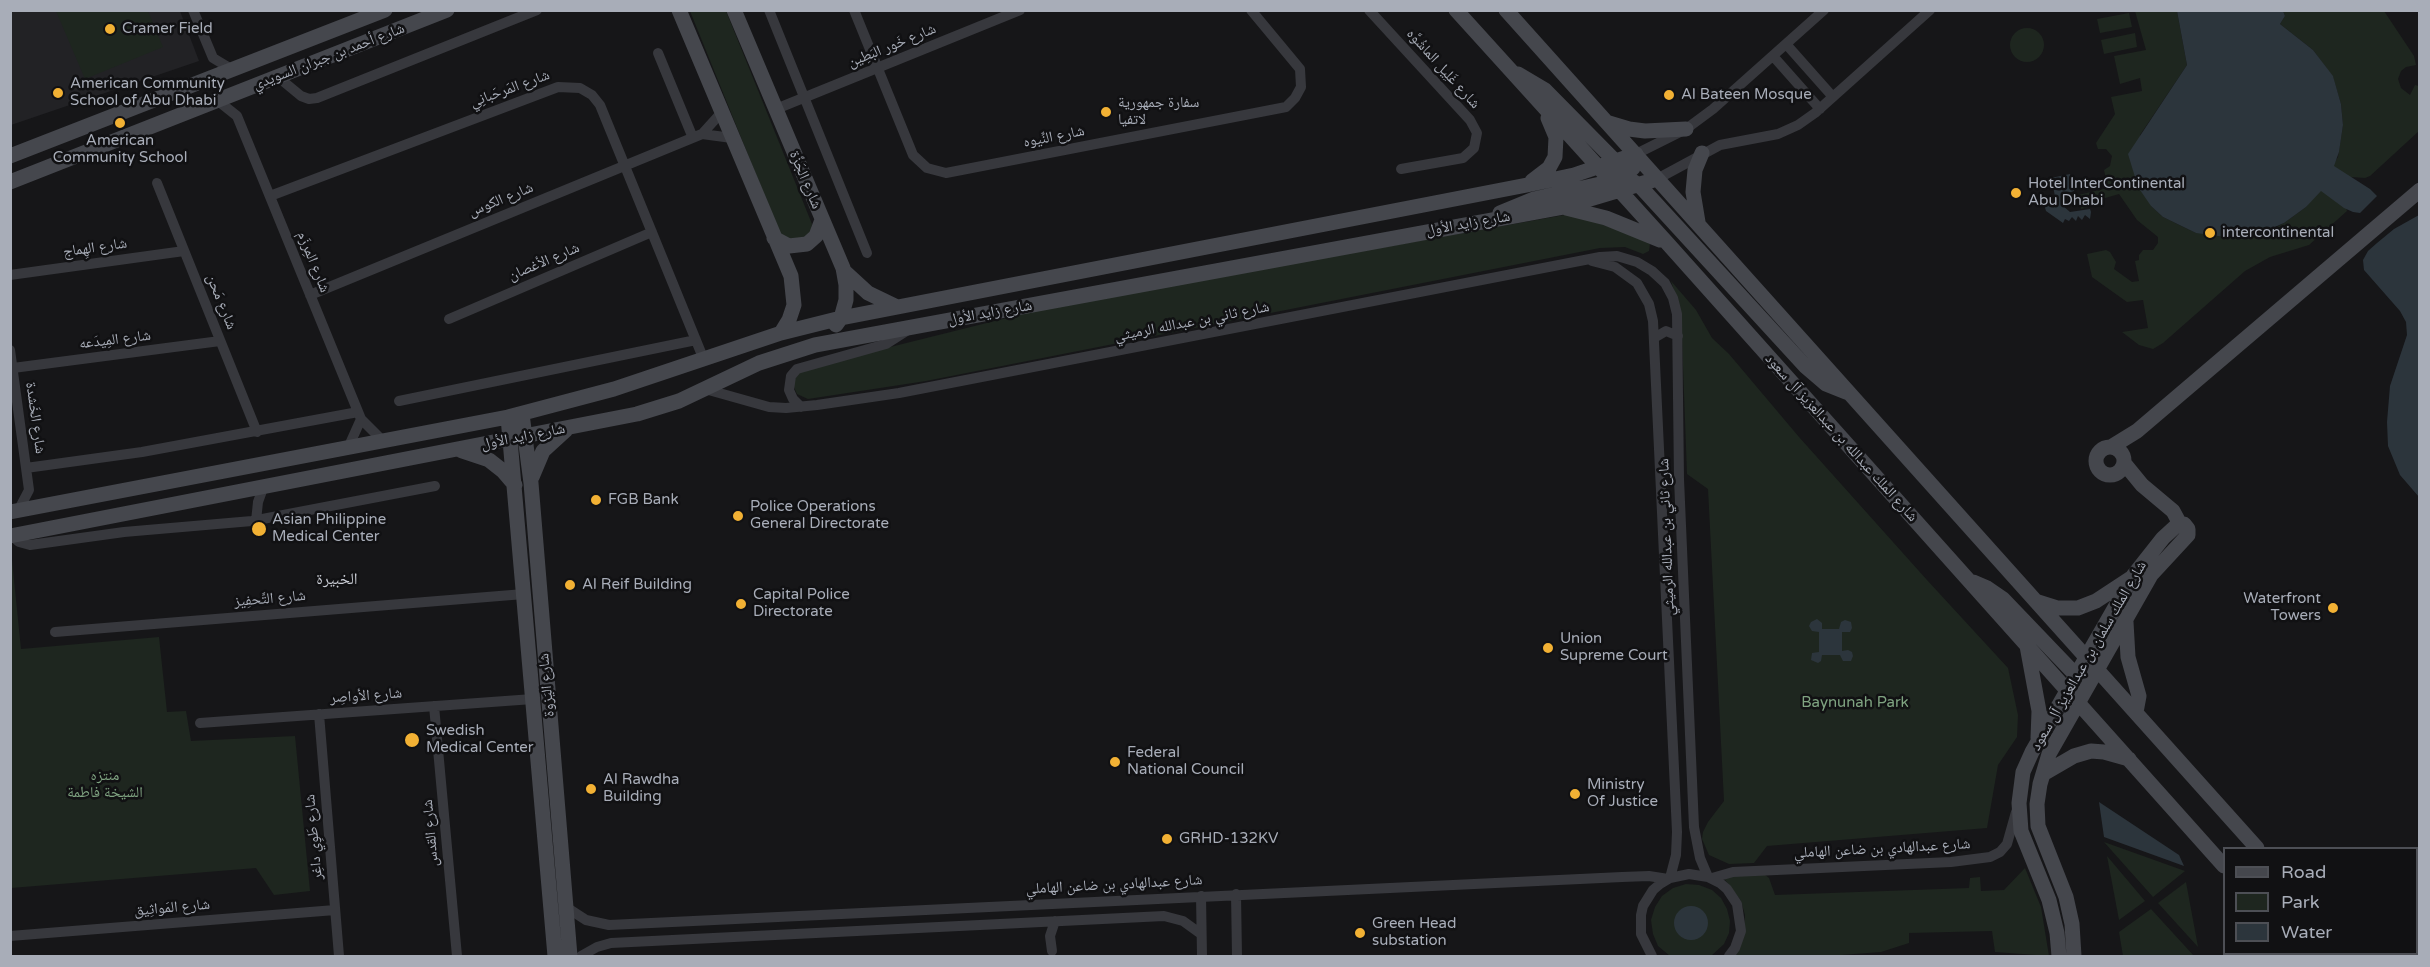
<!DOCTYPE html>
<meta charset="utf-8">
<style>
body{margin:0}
#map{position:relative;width:2430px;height:967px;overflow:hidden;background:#161618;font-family:"Varela Round",sans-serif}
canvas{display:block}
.frame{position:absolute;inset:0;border:12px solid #a8adb8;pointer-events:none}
.legend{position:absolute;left:2223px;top:847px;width:195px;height:108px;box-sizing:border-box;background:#111113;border:2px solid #4d4f55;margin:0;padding:8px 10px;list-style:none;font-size:18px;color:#a8adb8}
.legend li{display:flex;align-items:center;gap:12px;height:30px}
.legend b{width:30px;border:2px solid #4d4f55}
</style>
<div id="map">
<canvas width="2430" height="967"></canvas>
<div class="frame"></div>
<ul class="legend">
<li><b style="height:8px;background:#45474d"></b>Road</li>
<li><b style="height:16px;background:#1e261f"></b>Park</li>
<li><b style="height:16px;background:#2c353c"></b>Water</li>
</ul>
</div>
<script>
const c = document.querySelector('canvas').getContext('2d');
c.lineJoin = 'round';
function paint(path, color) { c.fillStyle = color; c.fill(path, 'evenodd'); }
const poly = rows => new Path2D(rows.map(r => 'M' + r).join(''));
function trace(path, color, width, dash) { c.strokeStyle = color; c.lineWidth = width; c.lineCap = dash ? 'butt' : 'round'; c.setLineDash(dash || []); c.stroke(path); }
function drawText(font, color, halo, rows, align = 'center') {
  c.font = font + ' "Varela Round","Noto Naskh Arabic",sans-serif'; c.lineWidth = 5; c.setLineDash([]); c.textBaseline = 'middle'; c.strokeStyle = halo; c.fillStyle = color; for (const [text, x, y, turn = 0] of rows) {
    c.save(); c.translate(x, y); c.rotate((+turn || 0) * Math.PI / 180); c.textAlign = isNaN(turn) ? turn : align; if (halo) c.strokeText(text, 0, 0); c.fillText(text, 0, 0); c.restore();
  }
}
paint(poly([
 [10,11,180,11,199,61,11,125]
]), '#222225');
paint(poly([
 [56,11,148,11,163,47,85,79],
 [690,11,726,11,812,224,811,233,796,243,780,234],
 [2135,11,2177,11,2187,65,2140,135,2151,206,2163,217,2196,233,2269,231,2284,223,2306,207,2338,157,2343,125,2341,104,2333,77,2313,50,2280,24,2285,16,2283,11,2384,11,2414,56,2416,65,2406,67,2401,71,2398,79,2401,88,2410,95,2415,85,2419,86,2419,131,2370,176,2365,178,2351,177,2345,203,2347,211,2309,245,2270,257,2245,271,2163,343,2153,349,2139,345,2122,332,2148,328,2143,300,2127,302,2092,277,2087,254,2106,250,2110,252,2116,262,2114,269,2132,282,2139,281,2135,261,2139,260,2139,255,2143,250,2153,250,2158,243,2158,237,2137,220,2119,194,2095,201,2096,205,2081,209,2078,195,2108,188,2104,170,2110,166,2112,156,2106,149,2098,149,2096,143,2115,114,2111,97,2142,91,2140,78,2120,84,2114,56,2146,50],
 [2129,13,2132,27,2100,33,2097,19],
 '2010 45a17 17 0 1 1 34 0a17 17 0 1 1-34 0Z',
 [2135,33,2137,47,2104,54,2101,40],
 [1570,214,1640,237,1650,244,1649,251,1643,254,1625,247,1600,248,926,381,808,399,797,394,793,385,796,376,802,369,1059,305],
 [1671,281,1696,310,1712,338,1729,354,1799,437,1927,580,2008,668,2018,715,2017,737,1998,765,1987,828,1767,846,1754,863,1729,864,1709,855,1702,839,1703,832,1708,822,1724,801,1708,489,1687,474,1681,312],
 [11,550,21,649,159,637,167,712,186,711,191,741,295,736,310,891,274,895,256,868,11,888],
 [2104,842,2185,871,2153,897],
 [2107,856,2145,901,2119,920],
 [2025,868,2041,907,2049,956,1995,952,1992,931,1909,933,1909,943,1881,952,1828,956,1734,956,1744,933,1745,915,1741,901,1723,877,1764,874,1769,878,1775,895,1969,888,1970,878,1980,877,1981,891,2004,890],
 [2186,882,2198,947,2158,903],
 [1686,884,1699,885,1712,890,1721,898,1727,909,1730,921,1729,933,1724,944,1711,956,1670,956,1658,946,1653,934,1651,920,1655,907,1662,896,1673,888],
 [2151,909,2194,956,2123,956,2119,932]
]), '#1e261f');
paint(poly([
 [2177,11,2283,11,2285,16,2280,24,2313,50,2333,76,2341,104,2343,125,2339,152,2334,166,2370,189,2377,196,2360,213,2353,212,2344,208,2321,191,2306,207,2284,223,2254,236,2233,238,2196,233,2163,217,2151,206,2138,187,2128,154,2187,65],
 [2070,174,2074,191,2065,194,2062,205,2070,212,2090,209,2091,212,2090,219,2085,215,2082,220,2078,216,2076,221,2072,217,2069,221,2065,219,2063,223,2046,211,2042,198,2055,196,2051,178],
 [2419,215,2420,215,2419,497,2400,475,2388,446,2387,422,2390,386,2407,335,2406,322,2400,311,2364,270,2363,260,2368,251,2377,243,2394,229],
 [1817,619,1822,623,1822,629,1839,629,1841,622,1845,620,1851,622,1852,628,1850,632,1842,632,1842,651,1848,650,1852,652,1853,656,1851,661,1843,661,1840,655,1822,655,1821,661,1818,663,1811,660,1812,653,1819,652,1819,632,1812,631,1809,626,1811,622],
 [2099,802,2179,855,2184,866,2104,837],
 '1674 923a17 17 0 1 1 34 0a17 17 0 1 1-34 0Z'
]), '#2c353c');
trace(poly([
 [193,10,213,58,233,70],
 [769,10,867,253],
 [854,10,913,155,927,168,946,173,1286,107,1295,98,1301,87,1300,69,1251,10],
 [1369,10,1470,120,1477,133,1474,148,1463,158,1401,169],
 [1786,44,1833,97],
 [658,53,693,138],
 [1773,56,1820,109],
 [278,77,301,96,309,99,317,98,537,10],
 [217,100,237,116,361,419,383,441],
 [776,109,1020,10],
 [702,134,732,138],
 [1636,154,1686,129,1713,109,1824,10],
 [1657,179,1720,145,1778,134,1798,125,1815,113,1930,10],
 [157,183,257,432],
 [270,196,558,87,580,88,592,95,600,105,704,360],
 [1592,261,1615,267,1637,283,1649,304,1653,321,1677,832,1676,855,1670,878],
 [10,275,184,251],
 [310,295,702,134,721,113],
 [449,319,652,232],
 [1654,338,1666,331,1678,336],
 [10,350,29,490,18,511],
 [13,368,220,341],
 [705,389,769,407,786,408,817,405,899,393,1600,257,1617,256,1637,262,1652,271,1665,283,1673,298,1677,314,1679,479,1694,827,1700,858,1708,877],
 [399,401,696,340],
 [801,407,793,399,789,390,791,376,797,369,886,344,911,328],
 [348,448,361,419],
 [26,468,142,452,358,412],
 [256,521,258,502,263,488],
 [12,536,19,542,30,545,124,532,252,521,435,486],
 [55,632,524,594],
 [434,706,457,956],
 [319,714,339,956],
 [200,723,533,699],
 [1712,878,1733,872,1951,862,1990,857,2000,852,2007,844,2016,812],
 [1236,894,1237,956],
 [1201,896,1202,956],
 [566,907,586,920,609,925,1622,877,1649,876,1668,879],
 [10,936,335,910],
 [1052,951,1050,936,1055,921],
 [581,956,597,947,611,943,1164,916,1183,921,1201,934],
 [1652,956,1641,934,1641,915,1643,906,1653,890,1660,884,1670,878,1689,874,1708,877,1720,883,1727,889,1737,904,1741,931,1735,948,1729,956]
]), '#37383d', 10);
trace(poly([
 [679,10,791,276,794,305,789,320,781,333],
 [734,10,843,268,846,285,846,300,841,318,836,325],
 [1456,10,1669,245,2224,866],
 [1506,10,2257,848],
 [1518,74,1545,90,1620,166],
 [1609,123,1629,129,1645,131,1686,129],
 [10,156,385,10],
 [1597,167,1620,173,1639,185,1805,366,1826,384,1846,392],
 [1532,181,1549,168,1555,157,1556,137,1548,118],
 [10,182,447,10],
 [1566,208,1606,218,1660,240],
 [1500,213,1534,199,1622,179,1633,168,1636,154],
 [1698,222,1693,192,1695,170,1702,153],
 [774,238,789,246,807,244,816,236,822,220],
 [844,271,868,293,895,306],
 [522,414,531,483,570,956],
 [508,417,555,956],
 '2096 461a14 14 0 1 1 28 0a14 14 0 1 1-28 0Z',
 [2111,447,2137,431,2420,190],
 [462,451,489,460,503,471,515,485],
 [2124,463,2142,485,2173,511,2180,524],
 [532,477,543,451,566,430],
 [10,512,508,417,614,389,781,333,841,318,1527,185,1574,175,1636,154],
 [10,536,637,414,679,401,759,363,815,345,1563,207,1657,179],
 [1973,582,1987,588,2003,599,2071,670,2077,673,2087,674],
 [2038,602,2057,608,2078,608,2096,601,2131,578],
 [2126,622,2128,657,2139,696,2136,712],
 [2027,646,2039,711,2038,738],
 [2043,774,2074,756,2091,751,2104,752,2129,759],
 [2305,954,2308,956],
 [2350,954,2353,956],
 [2059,956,2057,933,2049,900,2021,831,2019,803,2023,772,2032,752,2133,576,2163,538,2175,527,2184,524,2188,529,2188,535,2151,575,2049,754,2040,784,2037,804,2038,826,2066,897,2072,924,2074,956]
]), '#45474d', 15);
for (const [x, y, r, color] of [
 [110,29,6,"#f2b134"],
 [58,93,6,"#f2b134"],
 [1669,95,6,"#f2b134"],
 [1106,112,6,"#f2b134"],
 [120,123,6,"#f2b134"],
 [2016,193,6,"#f2b134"],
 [2210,233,6,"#f2b134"],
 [596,500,6,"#f2b134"],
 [738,516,6,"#f2b134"],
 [259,529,8,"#f2b134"],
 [570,585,6,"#f2b134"],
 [741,604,6,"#f2b134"],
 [2333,608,6,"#f2b134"],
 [1548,648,6,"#f2b134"],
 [412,740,8,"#f2b134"],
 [1115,762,6,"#f2b134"],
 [591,789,6,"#f2b134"],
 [1575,794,6,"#f2b134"],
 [1167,839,6,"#f2b134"],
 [1360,933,6,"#f2b134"]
]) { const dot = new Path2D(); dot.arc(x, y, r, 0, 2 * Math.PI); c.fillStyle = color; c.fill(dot); trace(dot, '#111113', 2); }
drawText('15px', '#a8adb8', '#111113', [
 ["Cramer Field",122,29],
 ["American Community",70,84],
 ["School of Abu Dhabi",70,101],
 ["Al Bateen Mosque",1681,95],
 ["سفارة جمهورية",1118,103],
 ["لاتفيا",1118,120],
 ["American",120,141,"center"],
 ["Community School",120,158,"center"],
 ["Hotel InterContinental",2028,184],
 ["Abu Dhabi",2028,201],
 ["intercontinental",2222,233],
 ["FGB Bank",608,500],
 ["Police Operations",750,507],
 ["General Directorate",750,524],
 ["Asian Philippine",272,520],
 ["Medical Center",272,537],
 ["Al Reif Building",582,585],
 ["Capital Police",753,595],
 ["Directorate",753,612],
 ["Waterfront",2321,599,"right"],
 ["Towers",2321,616,"right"],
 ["Union",1560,639],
 ["Supreme Court",1560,656],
 ["Swedish",426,731],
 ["Medical Center",426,748],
 ["Federal",1127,753],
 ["National Council",1127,770],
 ["Al Rawdha",603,780],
 ["Building",603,797],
 ["Ministry",1587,785],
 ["Of Justice",1587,802],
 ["GRHD-132KV",1179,839],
 ["Green Head",1372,924],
 ["substation",1372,941]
], 'left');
drawText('15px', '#a8adb8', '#111113', [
 ["شارع خَور البَطِين",892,46,-22],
 ["شارع أحمد بن جبران السويدي",329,57,-21],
 ["شارع غَلِيل الماشُوَّه",1443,69,48],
 ["شارع المَرحَبانِي",510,89,-20],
 ["شارع النِّيوه",1054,137,-11],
 ["شارع الجَزَّة",805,180,67],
 ["شارع الكوس",501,200,-22],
 ["شارع زايد الأول",1468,224,-10],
 ["شارع الهِماج",95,248,-8],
 ["شارع المِرزَم",313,262,68],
 ["شارع الأغصان",544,262,-23],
 ["شارع مَحن",221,302,68],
 ["شارع زايد الأول",990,313,-10],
 ["شارع ثاني بن عبدالله الرميثي",1192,322,-11],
 ["شارع المِيدَعه",115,340,-7],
 ["شارع الخَشدة",35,418,82],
 ["شارع زايد الأول",523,437,-11],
 ["شارع الملك عبدالله بن عبدالعزيز آل سعود",1841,438,48],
 ["شارع ثاني بن عبدالله الرميثي",1667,537,-92],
 ["شارع التَّحفِيز",270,599,-5],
 ["شارع الملك سلمان بن عبدالعزيز آل سعود",2089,656,-60],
 ["شارع اليَزوة",547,685,-95],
 ["شارع الأواصِر",366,696,-4],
 ["شارع القدس",431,833,-95],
 ["شارع طَوِي داغِر",314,837,-95],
 ["شارع عبدالهادي بن ضاعن الهاملي",1882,849,-3],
 ["شارع عبدالهادي بن ضاعن الهاملي",1114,885,-3],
 ["شارع المَواثِيق",172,908,-5]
]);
drawText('15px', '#7fa381', '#111113', [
 ["Baynunah Park",1855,703],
 ["منتزه",105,776],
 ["الشيخة فاطمة",105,793]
]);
drawText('16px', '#c9ccd4', '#111113', [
 ["الخبيرة",337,580]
]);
</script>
